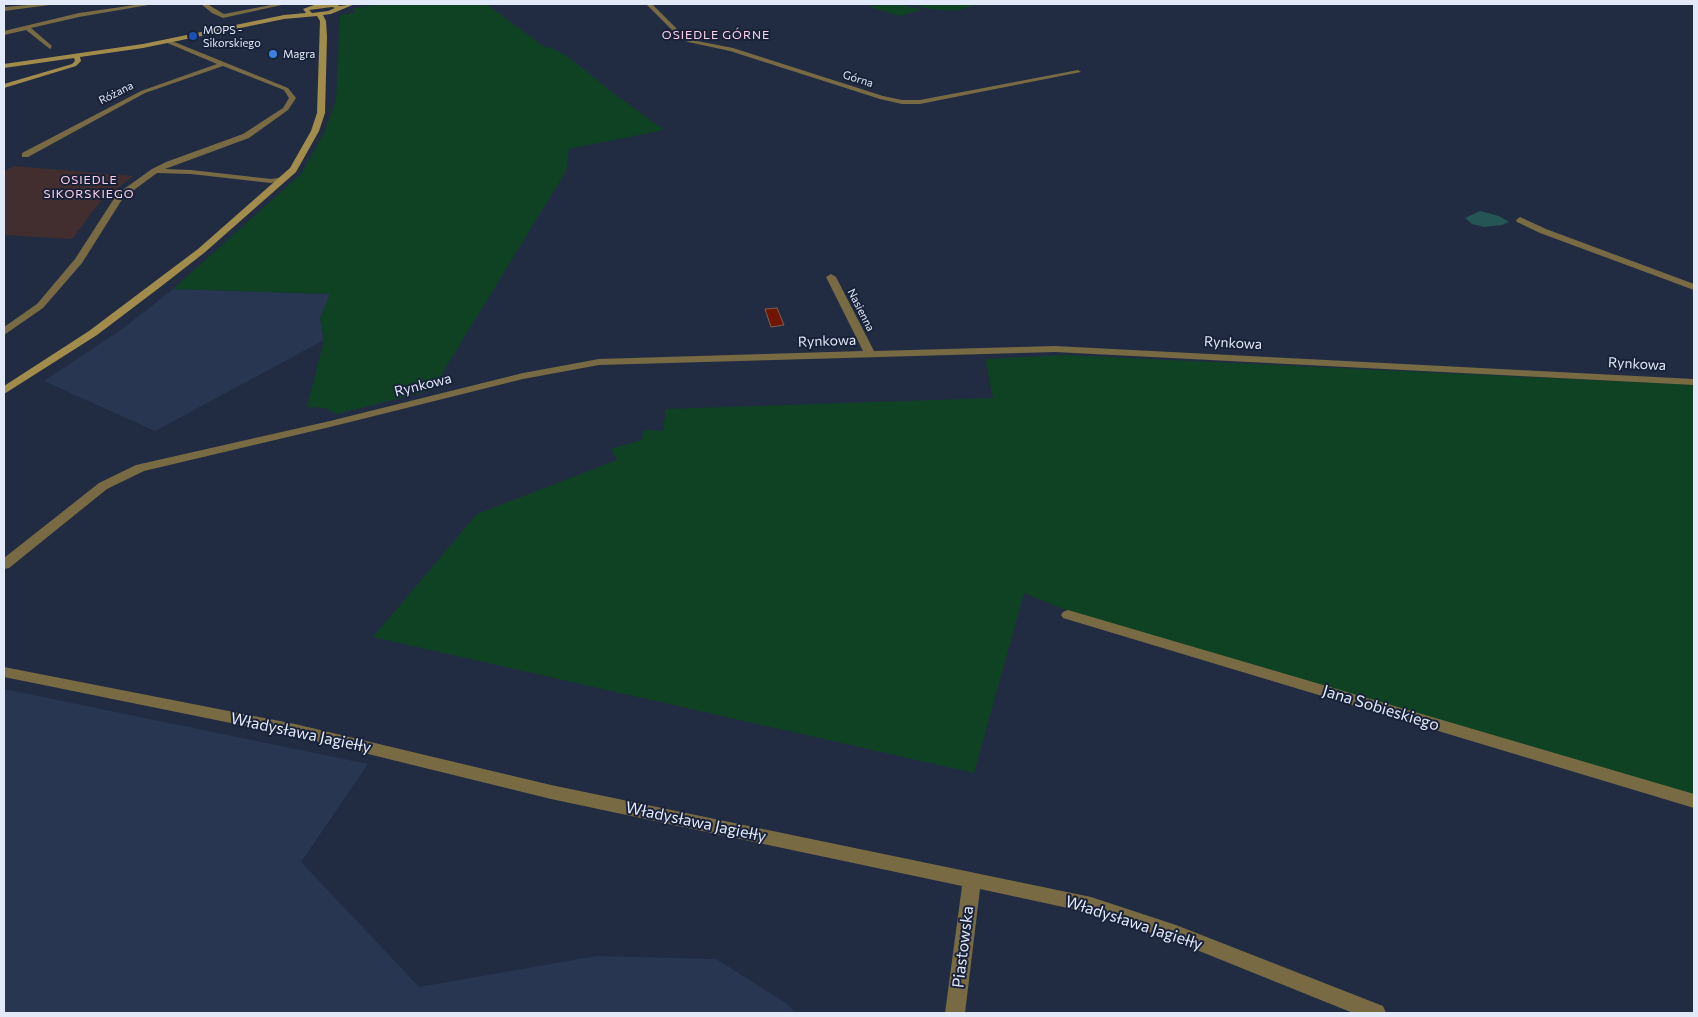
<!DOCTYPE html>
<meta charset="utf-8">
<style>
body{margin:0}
#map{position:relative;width:1698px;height:1017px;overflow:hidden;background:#212c43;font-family:Commissioner,sans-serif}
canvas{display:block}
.frame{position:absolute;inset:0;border:5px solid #e2e9f9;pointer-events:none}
</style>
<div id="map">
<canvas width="1698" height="1017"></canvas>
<div class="frame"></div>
</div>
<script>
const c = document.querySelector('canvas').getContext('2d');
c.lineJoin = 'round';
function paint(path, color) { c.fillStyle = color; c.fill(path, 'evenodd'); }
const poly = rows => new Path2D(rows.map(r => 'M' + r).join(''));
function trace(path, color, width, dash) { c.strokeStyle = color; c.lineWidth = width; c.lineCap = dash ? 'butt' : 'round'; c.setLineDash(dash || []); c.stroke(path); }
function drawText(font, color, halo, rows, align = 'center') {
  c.font = font + ' Commissioner,sans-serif'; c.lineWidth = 4; c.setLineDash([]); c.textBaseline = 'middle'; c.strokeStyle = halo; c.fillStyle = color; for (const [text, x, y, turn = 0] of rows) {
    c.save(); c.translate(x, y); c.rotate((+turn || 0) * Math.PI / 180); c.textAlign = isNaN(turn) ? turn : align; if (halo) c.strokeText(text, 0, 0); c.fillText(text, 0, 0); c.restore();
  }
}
paint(poly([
 [173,289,331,294,320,318,324,340,155,431,44,381,125,327],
 [4,689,368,764,301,862,419,987,597,956,716,959,786,1003,796,1013,4,1013]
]), '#293652');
paint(poly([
 [14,166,133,176,100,202,72,239,4,235,4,171]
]), '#422e2e');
paint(poly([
 [378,4,486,4,546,48,551,47,574,61,609,90,664,130,569,149,566,171,432,390,337,414,326,408,307,407,324,340,320,318,330,294,173,289,302,173,325,131,336,100,340,15,356,13,352,9],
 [882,4,900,4,922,10,900,16,869,7],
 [911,4,979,4,955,11,930,9],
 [1065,355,1694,385,1694,795,1102,625,1024,593,974,773,373,637,477,514,617,460,611,449,642,440,643,430,663,431,666,409,993,398,985,359]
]), '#0f4223');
paint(poly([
 [1480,211,1499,216,1509,222,1502,225,1484,227,1472,224,1465,218]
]), '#255555');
const building = poly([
 [777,308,784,325,771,327,765,309,777,308]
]);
paint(building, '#711600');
trace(building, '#7f5e56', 1);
paint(poly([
 [40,4,57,4,4,11,4,7,40,4],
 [142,4,154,4,79,17,31,28,52,46,50,49,26,30,4,35,4,31,79,13,142,4],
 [201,4,207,4,224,14,276,4,286,4,223,18,212,13,201,4],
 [646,4,652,4,684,36,692,40,733,48,883,96,902,100,920,100,1078,70,1081,72,920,104,902,104,880,99,730,51,688,42,680,38,646,4],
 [167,39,288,88,296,98,288,110,249,138,165,169,191,170,271,179,284,177,288,179,271,183,191,174,157,173,123,198,82,263,43,308,4,335,4,327,37,304,75,259,117,194,152,169,166,162,243,134,283,108,289,98,284,90,223,66,145,93,28,157,22,157,22,153,141,91,217,64,165,42,167,39],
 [1520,217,1546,229,1694,284,1694,290,1540,233,1517,222,1516,220,1520,217],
 [831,274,836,277,874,351,1055,346,1694,379,1694,385,1055,352,599,365,523,379,330,427,144,471,107,489,9,568,4,569,4,558,99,483,136,465,330,421,523,373,599,359,863,351,826,277,831,274],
 [1068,610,1694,794,1694,808,1063,618,1061,615,1063,612,1068,610],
 [4,667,295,724,551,785,1091,897,1176,925,1383,1006,1386,1013,1353,1013,1167,938,1091,913,980,889,965,1013,945,1013,962,886,551,799,295,736,4,677,4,667]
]), '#786a43');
paint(poly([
 [317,4,335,4,340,6,355,4,331,14,323,15,326,21,327,37,325,113,319,131,296,172,204,253,159,288,97,335,4,394,4,386,89,331,198,249,290,168,311,131,317,113,320,21,317,16,284,19,143,48,80,57,81,61,76,66,4,88,4,84,72,64,75,61,74,58,4,68,4,64,143,44,284,15,306,13,303,9,317,4],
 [332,7,335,8,328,11,312,13,309,10,332,7]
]), '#a28c4c');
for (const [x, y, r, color] of [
 [193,36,5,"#1a4fb4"],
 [273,54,5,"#3f7fe0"]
]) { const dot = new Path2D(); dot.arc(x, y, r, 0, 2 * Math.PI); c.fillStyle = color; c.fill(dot); trace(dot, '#182239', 2); }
drawText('11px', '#e2e9f9', '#182239', [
 ["MOPS -",203,30],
 ["Sikorskiego",203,43],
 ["Magra",283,54]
], 'left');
drawText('11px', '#e2e9f9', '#182239', [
 ["Górna",858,79,18],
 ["Różana",116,93,-27],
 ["Nasienna",861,310,63]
]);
c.letterSpacing = '1px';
drawText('12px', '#fed0e8', '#182239', [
 ["OSIEDLE GÓRNE",716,35],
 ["OSIEDLE",89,180],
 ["SIKORSKIEGO",89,194]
]);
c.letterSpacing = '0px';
drawText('14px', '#e2e9f9', '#182239', [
 ["Rynkowa",827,341,-2],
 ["Rynkowa",1233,343,3],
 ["Rynkowa",1637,364,3],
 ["Rynkowa",423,385,-14]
]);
drawText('16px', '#e2e9f9', '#182239', [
 ["Jana Sobieskiego",1381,708,17],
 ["Władysława Jagiełły",301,733,12],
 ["Władysława Jagiełły",696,822,12],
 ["Władysława Jagiełły",1134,923,18],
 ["Piastowska",963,947,-83]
]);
</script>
